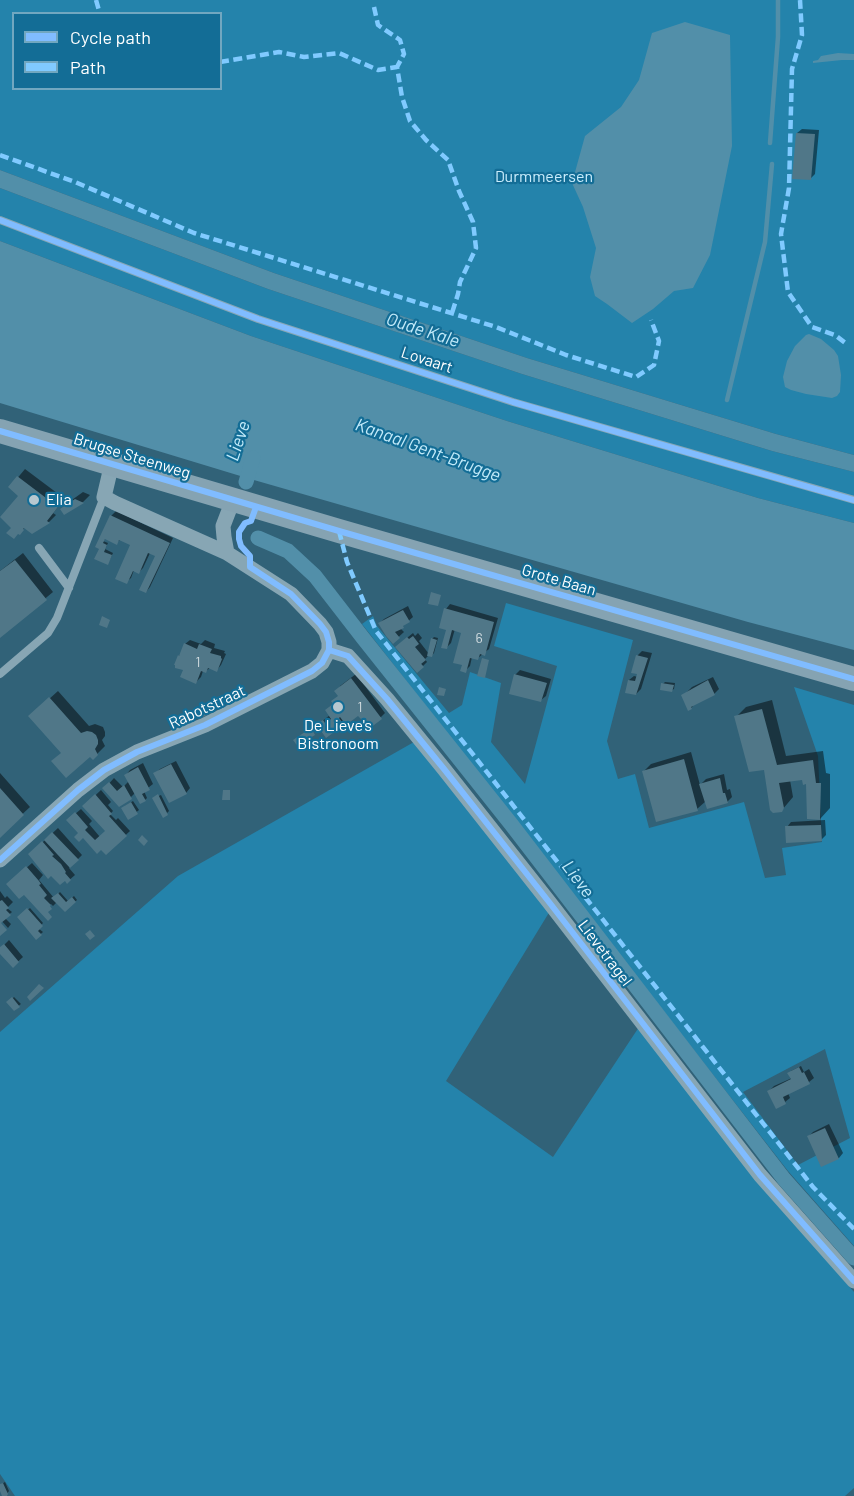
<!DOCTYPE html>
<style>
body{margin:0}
#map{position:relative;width:854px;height:1496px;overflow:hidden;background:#316278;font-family:Barlow,sans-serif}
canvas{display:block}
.legend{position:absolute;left:12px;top:12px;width:210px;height:78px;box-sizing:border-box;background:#136d96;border:2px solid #71a7c0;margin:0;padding:8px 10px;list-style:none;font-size:18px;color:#fff}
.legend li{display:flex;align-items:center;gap:12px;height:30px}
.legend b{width:30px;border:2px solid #71a7c0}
</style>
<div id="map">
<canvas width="854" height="1496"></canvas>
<ul class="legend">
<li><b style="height:8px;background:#80bcff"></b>Cycle path</li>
<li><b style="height:8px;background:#80caff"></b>Path</li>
</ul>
</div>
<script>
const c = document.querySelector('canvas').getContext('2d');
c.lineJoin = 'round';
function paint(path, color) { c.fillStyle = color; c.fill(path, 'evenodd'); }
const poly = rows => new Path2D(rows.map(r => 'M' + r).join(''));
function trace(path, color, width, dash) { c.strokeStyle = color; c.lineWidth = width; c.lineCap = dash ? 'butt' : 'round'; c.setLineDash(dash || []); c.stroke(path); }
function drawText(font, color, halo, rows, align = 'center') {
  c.font = font + ' Barlow,sans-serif'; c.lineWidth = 4.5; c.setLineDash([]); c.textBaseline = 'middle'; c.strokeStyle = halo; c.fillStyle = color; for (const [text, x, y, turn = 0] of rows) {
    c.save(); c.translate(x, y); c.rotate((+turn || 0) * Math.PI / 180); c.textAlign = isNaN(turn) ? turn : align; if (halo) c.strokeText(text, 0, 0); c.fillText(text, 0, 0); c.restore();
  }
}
paint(poly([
 [0,0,854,0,854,455,776,434,527,358,274,273,0,170],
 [14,14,220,14,220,88,14,88],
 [0,188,268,289,522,374,772,451,854,472,854,523,758,498,507,421,251,336,0,241],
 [506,603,633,640,607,741,618,779,635,774,649,828,744,802,765,878,786,875,782,848,822,842,818,756,794,687,854,705,854,1246,788,1171,362,624,373,616,377,626,449,713,462,705,470,672,501,683,491,742,525,784,557,666,494,646],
 [825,1049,850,1138,798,1165,743,1092],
 [414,742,550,911,446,1081,553,1157,639,1027,806,1236,854,1292,854,1488,845,1496,15,1496,0,1474,0,1032,178,876]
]), '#2483ab');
paint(poly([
 [685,22,730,35,732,146,710,255,693,288,674,291,653,309,632,323,607,304,595,296,590,277,596,248,583,207,572,183,585,136,621,107,639,80,652,33],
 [838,53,854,54,854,60,842,60,813,63,813,61,818,60,821,56],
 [0,170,274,273,527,358,776,434,854,455,854,472,772,451,522,374,268,289,0,188],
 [0,241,251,336,507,421,758,498,854,523,854,650,748,622,247,478,0,403],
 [809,334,821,339,834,350,838,356,841,375,840,392,837,396,832,398,806,394,791,390,785,387,783,377,787,361,795,346,806,335]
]), '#528fa9');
paint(poly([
 [802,129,819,130,815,174,810,179,797,133],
 [25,469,65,499,53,513,56,515,49,522,32,533,25,527,20,533,13,528,20,495,10,487],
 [83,492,90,495,83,502,65,513,62,509,69,502],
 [116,511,173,538,150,587,146,592,157,556,150,553,143,568,139,572,134,570,131,578,126,582,132,544,121,539,116,543,106,538,103,541,108,543,105,549,113,553,109,561,101,548,111,516],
 [23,553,53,592,0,636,0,571],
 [450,604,498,618,489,649,478,658,472,657,470,666,465,671,463,632,455,629,451,643,446,648,448,629,446,609],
 [408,606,413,617,400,628,404,632,393,642,380,623,384,619],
 [413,633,415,636,418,633,422,638,419,641,429,654,432,639,434,637,438,638,434,653,432,655,429,655,425,659,427,662,423,666,402,642],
 [190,640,201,644,205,640,215,644,214,648,225,651,224,653,226,654,221,665,217,670,210,668,206,671,203,671,201,677,196,682,185,669,179,656,182,652,185,644],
 [642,651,652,653,641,689,636,694,629,680,634,676,638,677,639,673,633,672,638,655],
 [520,670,551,679,546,696,541,700,515,675],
 [356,674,385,713,381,717,359,714,343,724,320,723,330,715,339,695,340,686],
 [713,677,719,689,714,694,693,704,693,706,691,708,687,692,692,687],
 [665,682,675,683,674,689,672,690,663,684],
 [58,691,89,726,95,724,103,727,105,732,105,736,102,740,105,746,93,758,90,755,63,752,38,709],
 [772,700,786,756,823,751,826,773,830,774,830,808,820,819,807,782,803,778,790,780,793,797,782,810,765,768,736,717,746,707],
 [691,752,700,785,706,779,724,774,727,790,730,789,732,797,727,802,706,801,697,809,644,771,651,764],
 [176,761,190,788,186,793,155,774,160,769],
 [143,763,153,784,144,791,147,798,145,800,135,793,131,797,105,788,114,778,123,787,129,781,126,775,130,770],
 [0,773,30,807,0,835],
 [101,790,111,802,108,805,113,811,110,814,116,820,118,818,130,831,106,853,80,833,68,820,81,809,92,821,89,824,100,837,107,831,84,806],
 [161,795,169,811,164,816,154,798],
 [133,801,139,810,129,818,125,806],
 [825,820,826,835,821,840,787,827,791,822],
 [58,828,82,855,69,868,75,875,67,882,30,854],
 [32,863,43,875,39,880,54,898,60,892,68,901,74,896,77,900,65,910,57,902,53,906,51,904,42,912,24,893,8,884],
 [0,891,5,898,7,896,13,902,7,908,12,912,5,918,11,924,8,928,0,919],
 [30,908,43,923,38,928,43,932,36,938,19,917],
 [9,940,23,957,13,966,0,952,0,949],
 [14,997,21,1004,14,1009,8,1003],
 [801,1066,804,1072,809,1069,814,1078,809,1082,788,1093,790,1098,785,1102,777,1107,769,1091,774,1086,792,1078,791,1071],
 [829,1124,843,1153,839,1158,822,1165,808,1137,813,1132],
 [5,1482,9,1491,6,1495,0,1488,0,1485]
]), '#0007');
trace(poly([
 [770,143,778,37,778,0],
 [727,400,765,242,772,164]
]), '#528fa9', 4.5);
trace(poly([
 [246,482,253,458],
 [258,538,288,551,315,576,363,638,511,824,784,1179,854,1258]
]), '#528fa9', 15);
paint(poly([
 [796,133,815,134,811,180,792,179],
 [17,476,58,507,47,521,50,523,32,534,24,528,23,529,24,530,20,535,18,534,14,539,6,533,11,528,0,517,18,496,8,487],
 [75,499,84,503,64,515,60,509],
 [110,515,170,543,146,593,139,590,155,556,148,553,139,574,133,571,127,584,115,579,130,545,119,540,117,545,105,539,103,543,107,545,104,552,112,555,108,565,94,559,99,549,95,547],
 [15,560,47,600,0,638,0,571],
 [431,592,441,595,438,606,428,604],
 [444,608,494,622,485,656,480,654,478,660,470,658,466,673,460,671,462,665,453,663,461,633,452,630,447,649,441,648,446,630,439,628],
 [403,610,410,622,403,626,404,628,395,632,400,638,393,644,386,636,378,623],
 [102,616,110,620,107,628,99,625],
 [413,636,419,644,415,647,426,660,421,664,424,667,417,673,395,647,407,637,409,639],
 [431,638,437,640,432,657,427,656],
 [184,643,197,649,199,644,212,649,210,653,221,656,221,658,222,659,217,672,208,668,206,673,201,671,196,684,180,677,183,670,175,668,175,665,174,665,178,655,179,656],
 [636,655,648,658,636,695,625,693,628,680,635,681,637,674,631,673],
 [482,658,489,660,485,678,477,676],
 [514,674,547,683,541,702,509,694],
 [351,678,382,719,370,728,358,716,346,725,340,717,339,718,344,725,326,738,319,728,320,727,318,723,323,720,325,723,331,719,325,710,333,704,331,701,338,696,334,691],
 [708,680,715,695,691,707,692,709,688,711,681,695],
 [661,683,674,685,672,692,660,690],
 [439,687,446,689,444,696,437,695],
 [49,697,81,733,87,731,92,732,96,735,98,740,98,744,95,749,98,755,93,760,90,757,66,778,51,761,61,753,28,716],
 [209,704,213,712,199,719,195,711],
 [762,709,777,765,813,760,816,783,821,783,820,820,807,819,806,784,803,785,802,780,779,783,784,808,782,812,773,813,770,810,764,770,749,772,734,716],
 [311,728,315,735,303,742,304,745,299,748,293,740],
 [684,759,698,811,656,822,642,771],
 [171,764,187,794,169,803,153,773],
 [138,767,150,790,142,794,146,801,140,804,124,775],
 [720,778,723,793,725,793,728,803,707,809,699,784],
 [109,782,117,791,124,785,132,799,119,807,102,788],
 [0,788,24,815,0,838],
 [223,790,230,790,230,800,222,800],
 [95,794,112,814,109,816,127,836,106,855,101,850,97,854,83,838,79,842,74,837,78,833,66,820,75,812,88,827,85,830,95,840,105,831,82,806],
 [158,794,168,815,163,818,152,798],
 [131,802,138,814,128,820,121,808],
 [821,825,822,841,786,843,785,826],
 [52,832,79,860,70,868,44,840],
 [142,835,148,841,144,846,138,840],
 [42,841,54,855,52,856,61,864,66,872,65,873,71,880,67,884,65,881,60,885,51,876,48,879,28,854],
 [26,866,39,881,41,884,39,885,47,895,44,898,51,905,50,906,52,909,48,912,52,917,48,921,24,895,19,899,6,884],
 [58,893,66,902,72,897,76,902,65,912,51,898],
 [2,900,9,908,6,910,11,915,1,923,7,930,0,936,0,901],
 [27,908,43,926,38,931,42,935,36,940,17,917],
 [90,930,95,936,90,940,85,934],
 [4,944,19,962,13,968,0,954,0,947],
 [39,984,44,988,30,1001,27,997],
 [12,997,20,1007,14,1011,6,1002],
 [799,1067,802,1073,804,1072,810,1084,783,1097,786,1104,776,1109,767,1091,791,1079,787,1073],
 [825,1128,839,1159,821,1167,807,1136],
 [3,1483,8,1494,7,1496,2,1496,0,1491,0,1484]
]), '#507788');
trace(poly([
 [0,220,258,319,513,402,854,500],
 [39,548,69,588],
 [0,674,48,633,57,618,104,497]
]), '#87a6b4', 8);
trace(poly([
 [227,553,224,537,223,526,233,500],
 [329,650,348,656,387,699,444,769,549,902,760,1175,854,1281],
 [0,860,78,790,104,770,137,752,205,725,312,671,322,663,329,650,329,642,326,632,320,624,291,594,227,553,115,503,104,497,112,463]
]), '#87a6b4', 15);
trace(poly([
 [0,431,339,531,854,679]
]), '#85a3b2', 24);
trace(poly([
 [96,0,100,14],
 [800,0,802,35,792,69,789,188,781,234,788,292,812,327,835,335,848,345],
 [374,7,378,25,400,40,404,54,397,67,402,97,410,121,426,140,448,160,459,191,473,222,476,248,460,282,458,294,452,313],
 [220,62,279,52,304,57,339,53,378,70,397,67],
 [0,155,75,182,194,233,496,327,566,355,636,377,654,365,659,341,651,320],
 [339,531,347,562,376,631,813,1187,854,1229]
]), '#80caff', 4.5, [9, 4.5]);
trace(poly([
 [0,220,258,319,513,402,854,500],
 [0,431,339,531,854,679],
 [329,650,348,656,387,699,444,769,549,902,760,1175,854,1281],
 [0,860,78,790,104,770,137,752,205,725,312,671,322,663,329,650,329,642,326,632,320,624,291,594,250,567,250,556,241,546,239,539,239,532,245,523,251,521,256,507]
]), '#80bcff', 6);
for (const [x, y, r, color] of [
 [34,500,6,"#b7c8d0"],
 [338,707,6,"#b7c8d0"]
]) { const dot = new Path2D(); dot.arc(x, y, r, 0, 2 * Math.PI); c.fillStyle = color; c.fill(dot); trace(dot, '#136d96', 2); }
drawText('14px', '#d3dde1', null, [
 ["6",479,638],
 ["1",198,662],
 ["1",360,707]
]);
drawText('16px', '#cbeefd', '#136d96', [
 ["Durmmeersen",544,177]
]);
drawText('16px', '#fff', '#136d96', [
 ["Lovaart",427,360,18],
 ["Brugse Steenweg",132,456,17],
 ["Grote Baan",559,580,16],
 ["Rabotstraat",207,707,-25],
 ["Lievetragel",605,953,53]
]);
drawText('16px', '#fff', '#136d96', [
 ["Elia",46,500],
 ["De Lieve's",338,726,"center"],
 ["Bistronoom",338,744,"center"]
], 'left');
drawText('italic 18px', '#c3ebfa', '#136d96', [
 ["Oude Kale",423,330,18],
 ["Lieve",238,441,-72],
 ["Kanaal Gent-Brugge",428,450,20],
 ["Lieve",578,879,53]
]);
</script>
